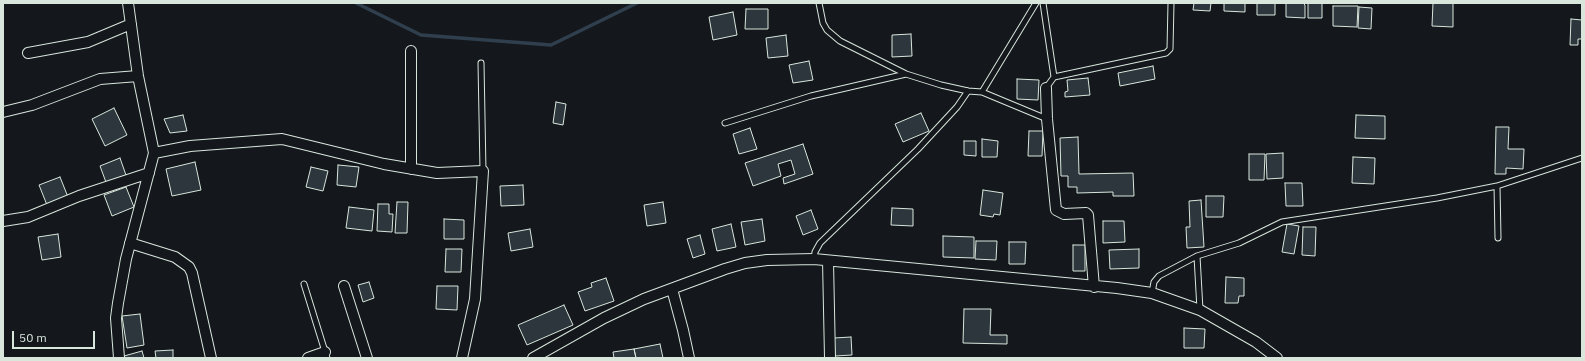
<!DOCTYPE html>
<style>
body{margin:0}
#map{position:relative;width:1585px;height:361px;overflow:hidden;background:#14181c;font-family:"IBM Plex Sans",sans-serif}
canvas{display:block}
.frame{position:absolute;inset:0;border:4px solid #d8e6dc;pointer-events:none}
.scale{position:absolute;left:12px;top:331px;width:83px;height:18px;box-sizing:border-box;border:2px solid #d8e6dc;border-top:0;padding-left:5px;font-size:12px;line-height:14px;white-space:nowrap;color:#d8e6dc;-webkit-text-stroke:3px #14181c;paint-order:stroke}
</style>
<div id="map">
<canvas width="1585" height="361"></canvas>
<div class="frame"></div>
<div class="scale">50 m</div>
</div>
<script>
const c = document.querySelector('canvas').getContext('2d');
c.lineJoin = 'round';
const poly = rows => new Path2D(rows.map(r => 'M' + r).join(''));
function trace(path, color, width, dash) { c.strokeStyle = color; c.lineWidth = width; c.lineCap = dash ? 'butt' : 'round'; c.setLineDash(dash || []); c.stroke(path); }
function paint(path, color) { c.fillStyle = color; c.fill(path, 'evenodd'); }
trace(poly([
 [356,3,421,35,551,45,637,3]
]), '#2f3f4d', 3.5);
const building = poly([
 [1194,3,1211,3,1210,11,1193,10,1194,3],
 [1224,3,1245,3,1245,12,1224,11,1224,3],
 [1257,3,1275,3,1275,15,1257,15,1257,3],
 [1286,3,1303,3,1305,5,1305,18,1286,17,1286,3],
 [1308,3,1322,3,1322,18,1308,18,1308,3],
 [1433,3,1453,3,1453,27,1432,26,1433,3],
 [1333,6,1358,6,1357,27,1333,26,1333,6],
 [1359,7,1372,8,1371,29,1358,28,1359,7],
 [746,9,768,9,768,29,745,29,746,9],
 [733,12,737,35,713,40,709,17,733,12],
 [1571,19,1582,20,1582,39,1578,39,1578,45,1570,45,1571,19],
 [911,34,912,56,892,57,892,35,911,34],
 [786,35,788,56,768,58,766,38,786,35],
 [809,61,813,80,793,83,789,65,809,61],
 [1153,66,1155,79,1120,86,1118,73,1153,66],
 [1088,78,1090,95,1065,97,1065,92,1068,91,1067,80,1088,78],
 [1017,79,1039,80,1038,100,1017,99,1017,79],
 [556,102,566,104,563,125,553,123,556,102],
 [114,108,127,135,105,146,92,119,114,108],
 [921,113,929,131,903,142,895,124,921,113],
 [183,115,187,131,170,133,164,119,183,115],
 [1356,115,1385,116,1385,139,1355,138,1356,115],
 [1496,127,1509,127,1508,149,1524,149,1523,169,1506,168,1506,174,1495,174,1496,127],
 [750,128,757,149,739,154,733,134,750,128],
 [1029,131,1043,131,1042,156,1028,156,1029,131],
 [1078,137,1079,174,1133,173,1134,196,1113,196,1113,192,1077,193,1077,187,1068,187,1068,176,1061,176,1060,138,1078,137],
 [982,139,998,141,997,157,982,157,982,139],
 [964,141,976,141,976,156,964,155,964,141],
 [803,144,813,174,784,184,783,178,795,174,791,160,778,164,781,176,753,186,745,163,803,144],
 [1283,153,1283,178,1267,179,1266,154,1283,153],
 [1249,154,1265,154,1264,180,1249,180,1249,154],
 [1353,157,1375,158,1374,184,1352,183,1353,157],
 [120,158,127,178,107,185,100,166,120,158],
 [195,162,201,190,172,196,166,169,195,162],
 [338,165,359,167,356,187,337,185,338,165],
 [311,167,328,171,323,191,306,187,311,167],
 [60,177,68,197,47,205,39,185,60,177],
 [1285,183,1302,183,1303,206,1286,206,1285,183],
 [523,185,524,205,501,206,500,186,523,185],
 [126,187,134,207,112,216,104,195,126,187],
 [983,190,1003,193,1000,215,994,214,993,217,980,215,983,190],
 [1206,196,1224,196,1223,217,1206,217,1206,196],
 [1201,200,1204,247,1187,248,1186,227,1190,227,1189,201,1201,200],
 [397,202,408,202,407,233,395,233,397,202],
 [663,202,666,223,647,226,644,205,663,202],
 [378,204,389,204,389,214,393,214,392,232,377,231,378,204],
 [349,207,374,210,372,231,346,228,349,207],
 [892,208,913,209,913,226,891,225,892,208],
 [811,210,818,229,803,235,796,216,811,210],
 [444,219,464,220,464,239,444,239,444,219],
 [762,219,765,241,745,245,741,222,762,219],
 [1103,221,1124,221,1125,242,1103,243,1103,221],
 [731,224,736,247,717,251,712,229,731,224],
 [1287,224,1299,226,1294,254,1282,252,1287,224],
 [1303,227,1316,227,1315,256,1302,255,1303,227],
 [530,229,533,247,511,251,508,233,530,229],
 [58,234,61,257,42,260,38,237,58,234],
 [700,235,705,254,693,258,687,239,700,235],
 [943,236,974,237,974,258,943,257,943,236],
 [976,241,997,241,996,260,975,259,976,241],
 [1009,242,1026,242,1025,264,1009,264,1009,242],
 [1073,245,1085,245,1085,271,1073,271,1073,245],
 [446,249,462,249,461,272,445,272,446,249],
 [1139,249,1139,268,1110,269,1109,250,1139,249],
 [1226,277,1244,278,1244,296,1239,296,1238,303,1225,303,1226,277],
 [606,278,614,301,585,311,578,292,592,287,591,283,606,278],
 [369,282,374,298,363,302,358,285,369,282],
 [437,286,458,286,457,310,436,309,437,286],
 [564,305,573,325,527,345,518,325,564,305],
 [964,309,991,309,990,335,1007,335,1007,344,963,343,964,309],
 [140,314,144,345,127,348,122,316,140,314],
 [1184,328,1205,329,1204,348,1184,348,1184,328],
 [851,337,852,355,835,356,834,338,851,337],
 [660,344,663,358,636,358,634,349,660,344],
 [634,349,636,358,614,358,613,352,634,349],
 [173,350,173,358,156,358,155,351,173,350],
 [142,351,144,358,125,358,124,356,142,351]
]);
paint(building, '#2c363c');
trace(building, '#d8e6dc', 1);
const service = poly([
 [819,3,823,23,827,30,840,41,906,74,941,85,968,91,982,92,1047,119],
 [1043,3,1054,77],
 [481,63,483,171],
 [1046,88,1054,77,1166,53,1170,49,1171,3],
 [982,92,1036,3],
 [725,123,811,96,906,74],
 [1497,186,1498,238],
 [1197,256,1200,310],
 [814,259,815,252,820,243,918,149,957,107,968,91],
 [304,284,327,358],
 [1152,293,1154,282,1159,276,1197,256,1239,243,1282,222,1437,198,1497,186,1582,158]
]);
const minor = poly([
 [411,51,411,169],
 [28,53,88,42,131,24],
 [1046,88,1047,119,1056,210,1064,214,1086,213,1088,215,1094,287],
 [3,112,32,105,100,79,138,76],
 [154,153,190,146,282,139,384,164,437,173,483,171,475,299,462,358],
 [3,221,28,217,79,196,149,173],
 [130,243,175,257,189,267,192,273,211,358],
 [828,261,830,358],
 [344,286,367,358],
 [672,289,683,330,689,358],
 [119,358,116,318,118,303,126,259,154,153,138,76,128,3],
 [308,358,325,352],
 [533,358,604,318,644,299,725,269,745,263,767,260,814,259,1117,288,1152,293,1200,310,1256,342,1277,358]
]);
trace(service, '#d8e6dc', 7);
trace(minor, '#d8e6dc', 12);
trace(service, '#14181c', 5);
trace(minor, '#14181c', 10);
</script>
